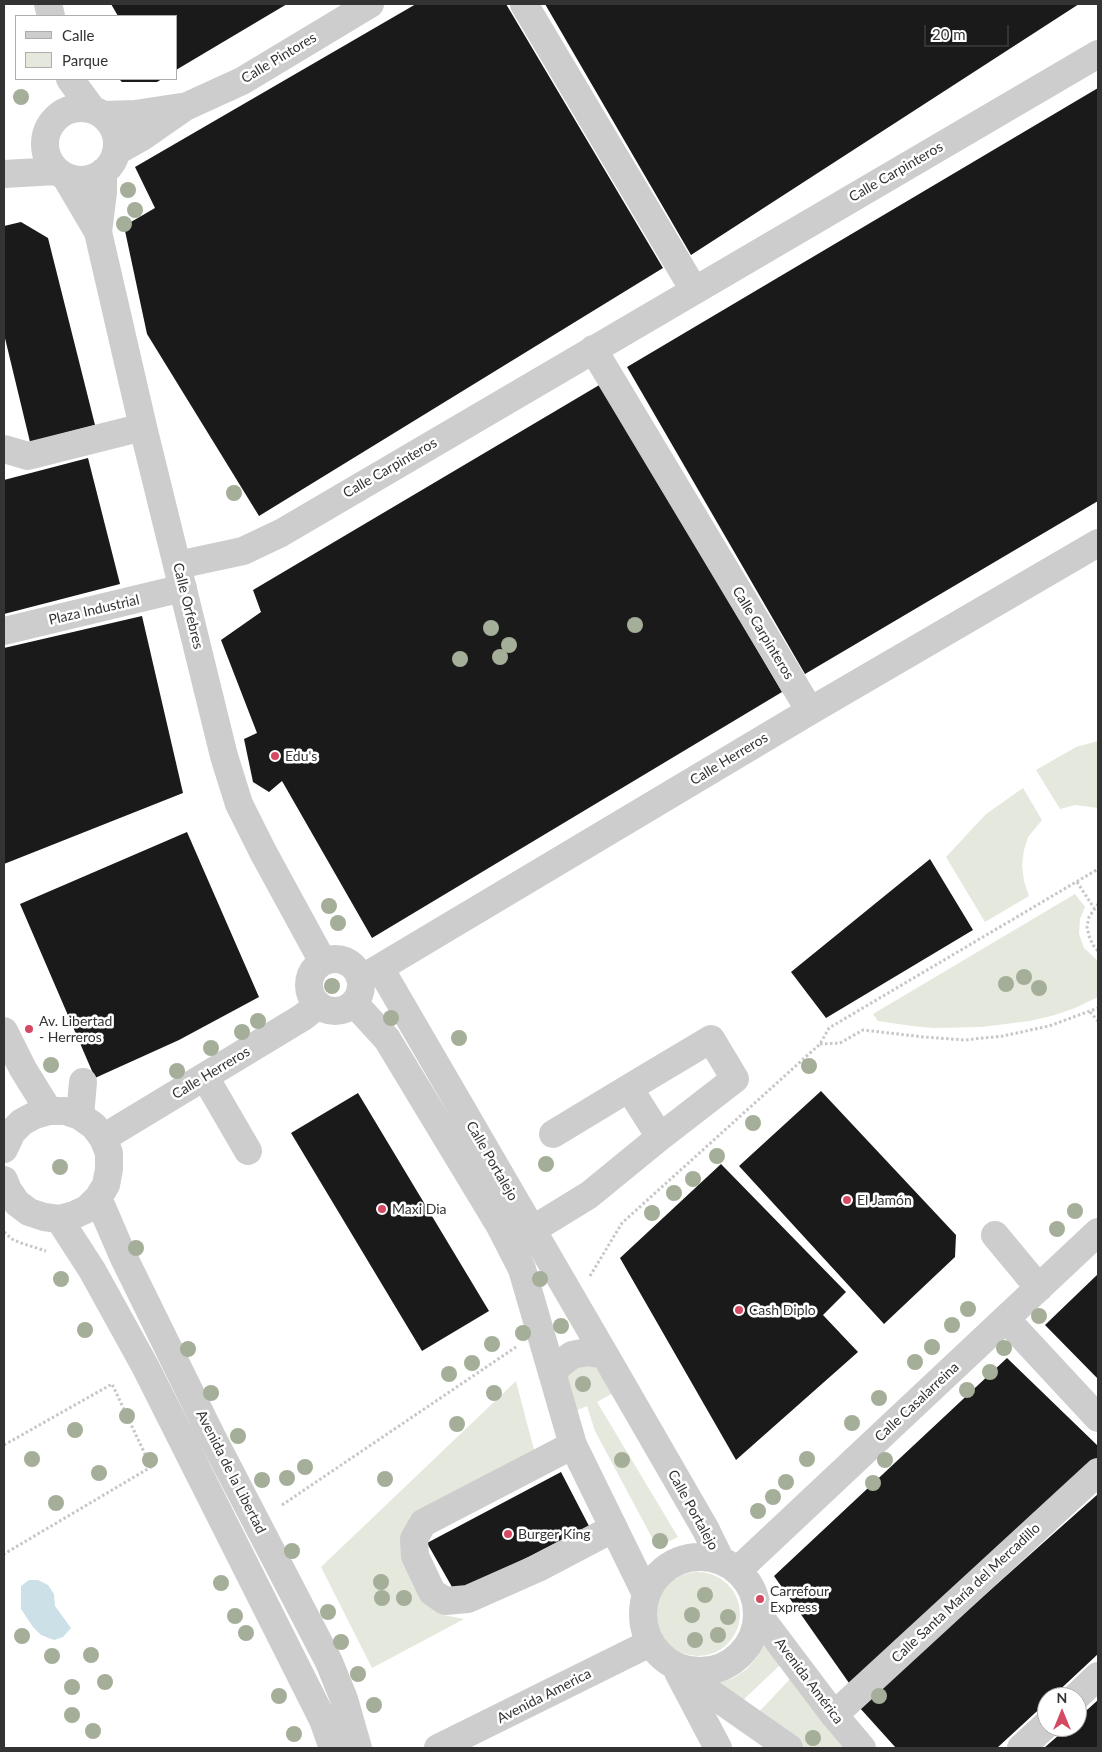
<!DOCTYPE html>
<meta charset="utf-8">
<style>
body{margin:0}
#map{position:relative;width:1102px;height:1752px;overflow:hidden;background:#fff;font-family:Lato,sans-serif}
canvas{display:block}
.frame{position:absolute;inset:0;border:5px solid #333;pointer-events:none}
.legend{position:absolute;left:15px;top:15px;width:162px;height:65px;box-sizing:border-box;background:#fff;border:1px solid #adadad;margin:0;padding:6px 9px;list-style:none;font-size:15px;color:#333}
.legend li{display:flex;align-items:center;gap:10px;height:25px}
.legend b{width:25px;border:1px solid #adadad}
.north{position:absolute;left:1037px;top:1687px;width:50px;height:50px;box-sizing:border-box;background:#fff;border:1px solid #adadad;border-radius:50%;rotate:0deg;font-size:14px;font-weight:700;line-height:20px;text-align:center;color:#333}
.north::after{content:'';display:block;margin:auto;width:18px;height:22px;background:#d44a63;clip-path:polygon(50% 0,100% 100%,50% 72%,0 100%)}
.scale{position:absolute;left:924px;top:25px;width:85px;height:22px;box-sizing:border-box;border:2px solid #333;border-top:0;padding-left:6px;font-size:15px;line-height:18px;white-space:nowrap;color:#333;-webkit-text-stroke:4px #fff;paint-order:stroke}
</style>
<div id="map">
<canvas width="1102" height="1752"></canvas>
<div class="frame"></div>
<ul class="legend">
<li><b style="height:6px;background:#cdcdcd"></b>Calle</li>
<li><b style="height:14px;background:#e4e8dd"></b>Parque</li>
</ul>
<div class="north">N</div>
<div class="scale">20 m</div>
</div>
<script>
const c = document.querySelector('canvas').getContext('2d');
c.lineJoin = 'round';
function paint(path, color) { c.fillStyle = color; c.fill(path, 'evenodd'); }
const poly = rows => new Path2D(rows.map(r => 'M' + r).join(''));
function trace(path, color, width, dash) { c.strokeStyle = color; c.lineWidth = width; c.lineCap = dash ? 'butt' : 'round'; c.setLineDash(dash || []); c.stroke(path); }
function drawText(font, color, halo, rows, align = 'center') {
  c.font = font + ' Lato,sans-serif'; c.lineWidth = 5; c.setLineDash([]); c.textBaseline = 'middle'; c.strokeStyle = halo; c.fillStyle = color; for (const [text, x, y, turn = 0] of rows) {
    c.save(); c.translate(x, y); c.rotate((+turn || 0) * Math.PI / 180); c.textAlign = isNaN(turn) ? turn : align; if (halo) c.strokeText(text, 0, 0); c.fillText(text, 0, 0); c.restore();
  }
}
paint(poly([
 [1098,741,1098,808,1075,805,1060,809,1036,770,1076,747],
 [1023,788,1042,820,1028,837,1024,850,1022,865,1024,881,1029,896,985,922,946,857,986,814],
 [1075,894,1085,907,1080,919,1079,934,1084,948,1098,961,1098,997,1075,1008,1055,1015,1030,1021,981,1027,933,1028,912,1026,878,1021,873,1014],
 [576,1365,599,1365,615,1392,597,1402,678,1537,657,1547,595,1431,587,1406,570,1413,565,1373],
 [516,1381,534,1450,417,1520,425,1601,443,1615,464,1619,372,1668,321,1567],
 '656 1614a42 42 0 1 1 84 0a42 42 0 1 1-84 0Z',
 [763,1647,767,1647,780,1665,740,1703,717,1683,733,1678,747,1669,757,1657],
 [791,1678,849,1748,805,1748,756,1715]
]), '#e4e8dd');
paint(poly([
 [29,1580,38,1580,48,1585,54,1594,55,1606,71,1628,63,1637,54,1640,41,1635,33,1627,21,1609,21,1586]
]), '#cce0e7');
paint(poly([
 [111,4,287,4,176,70,176,16,118,16],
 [416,4,506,4,663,268,259,516,147,334,124,226,155,208,135,167],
 [545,4,1079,4,691,255],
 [119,79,162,79,157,82,122,82],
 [1098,88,1098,501,805,674,627,367],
 [21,222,48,238,95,425,30,442,4,334,4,226],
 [601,384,782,692,372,938,282,781,269,792,253,782,244,739,257,733,221,640,261,612,253,590],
 [88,458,120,584,4,614,4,480],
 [142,616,183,793,4,864,4,648],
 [187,832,259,997,179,1040,95,1078,20,904],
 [930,859,973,930,826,1018,791,972],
 [821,1091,956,1235,955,1257,884,1324,739,1166],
 [358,1093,489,1311,422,1351,291,1133],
 [721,1164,846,1292,823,1315,858,1352,736,1460,620,1258],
 [1098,1274,1098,1379,1045,1325],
 [1007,1358,1098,1446,1098,1458,849,1683,774,1576],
 [561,1472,589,1526,456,1594,427,1543],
 [1098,1494,1098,1654,1052,1697,1047,1697,1047,1702,997,1748,896,1748,859,1707],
 [1098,1700,1098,1748,1044,1748,1068,1727,1077,1727,1077,1719]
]), '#1a1a1a');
trace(poly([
 [1077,882,1094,908],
 [1098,904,1089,917,1087,927,1089,936,1093,945,1098,951],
 [1090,1012,1098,1021],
 [820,1044,840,1043,863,1030,924,1037,965,1040,1003,1036,1049,1026,1098,1008],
 [4,1232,12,1239,21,1243,46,1251],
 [590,1276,622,1223,820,1044,829,1028,1098,869],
 [4,1445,112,1384,151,1467,4,1554],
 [282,1505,516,1347]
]), '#c7c7c7', 3, [2.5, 2.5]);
trace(poly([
 [48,4,51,16],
 [524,4,694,290],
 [70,79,92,109],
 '45 144a36 36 0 1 1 72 0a36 36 0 1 1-72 0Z',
 [103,115,135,114,181,107],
 [117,151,142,137,185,107,242,81,370,4],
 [4,174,57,171],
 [65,176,98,232,143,427,224,756,239,804,263,852,323,962],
 [98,232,103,192,103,172],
 [593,349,810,711],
 [4,449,28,456,143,427],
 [178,565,243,551,281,533,1098,54],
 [4,631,183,588],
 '309 985a26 26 0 1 1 52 0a26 26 0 1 1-52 0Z',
 [380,968,605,1355,706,1530,721,1561],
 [361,979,810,711,1098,543],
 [354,1003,387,1039,500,1226,522,1269,573,1445,646,1594],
 [4,1031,23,1069,49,1111],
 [205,1077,248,1151],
 [80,1116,83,1082],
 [553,1134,629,1088,711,1039,735,1079,660,1137,629,1088],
 [103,1138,303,1017,318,1005],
 [4,1149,12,1132,22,1122,35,1115,49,1111,65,1111,80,1116,94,1126,103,1138,109,1153,109,1169,106,1185,98,1198,87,1209,74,1215,59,1219,44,1217,29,1212,17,1203,8,1190,4,1180],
 [98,1198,123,1256,211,1435,329,1662,344,1699,358,1748],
 [59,1219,92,1270,145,1366,323,1720,333,1748],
 [532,1230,589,1195,660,1137],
 [995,1235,1039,1288],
 [1006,1319,1098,1418],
 [553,1373,560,1364,572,1355,587,1352,605,1355],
 [573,1445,423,1523,414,1539,415,1556,432,1592,445,1601,468,1599,538,1568,614,1528],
 '643 1614a57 57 0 1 1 114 0a57 57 0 1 1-114 0Z',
 [737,1571,1098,1232],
 [757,1613,834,1715,862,1748],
 [690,1670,709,1692,789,1748],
 [678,1672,718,1748],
 [1076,1697,1098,1676],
 [834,1715,1098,1472],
 [438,1748,650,1643],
 [1021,1748,1047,1724]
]), '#cdcdcd', 28);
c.fillStyle = '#a4ae98';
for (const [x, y] of [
 [21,97],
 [128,190],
 [135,210],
 [124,224],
 [234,493],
 [635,625],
 [491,628],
 [509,645],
 [500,657],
 [460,659],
 [329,906],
 [338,923],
 [1024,977],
 [1006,984],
 [332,986],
 [1039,988],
 [391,1018],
 [258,1021],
 [242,1032],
 [459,1038],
 [211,1048],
 [51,1065],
 [809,1066],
 [177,1071],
 [753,1123],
 [717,1156],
 [546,1164],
 [60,1167],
 [693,1179],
 [674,1193],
 [1075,1211],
 [652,1213],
 [1057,1229],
 [136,1248],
 [61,1279],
 [540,1279],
 [968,1309],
 [1039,1316],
 [952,1325],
 [561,1326],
 [85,1330],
 [523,1333],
 [492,1344],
 [932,1347],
 [1004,1348],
 [188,1349],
 [915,1362],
 [472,1363],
 [990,1372],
 [449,1374],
 [583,1384],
 [967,1390],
 [211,1393],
 [494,1393],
 [879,1398],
 [127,1416],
 [852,1423],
 [457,1424],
 [75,1430],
 [238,1436],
 [32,1459],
 [807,1459],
 [150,1460],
 [622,1460],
 [885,1460],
 [305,1467],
 [99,1473],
 [287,1478],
 [385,1479],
 [262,1480],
 [786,1482],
 [873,1483],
 [773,1497],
 [56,1503],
 [758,1511],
 [660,1541],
 [292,1551],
 [381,1582],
 [221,1583],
 [705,1595],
 [382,1598],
 [404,1598],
 [328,1612],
 [692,1615],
 [235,1616],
 [728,1617],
 [246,1633],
 [718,1635],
 [22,1636],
 [695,1640],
 [341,1642],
 [91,1655],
 [52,1656],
 [358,1674],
 [105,1682],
 [72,1687],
 [279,1696],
 [879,1696],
 [374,1705],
 [72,1715],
 [93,1731],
 [294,1734],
 [813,1738]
]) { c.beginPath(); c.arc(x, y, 8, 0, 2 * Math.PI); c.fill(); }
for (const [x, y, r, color] of [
 [275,756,5,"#d44a63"],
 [29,1029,5,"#d44a63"],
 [847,1200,5,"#d44a63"],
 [382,1209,5,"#d44a63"],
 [739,1310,5,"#d44a63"],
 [508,1534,5,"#d44a63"],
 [760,1599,5,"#d44a63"]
]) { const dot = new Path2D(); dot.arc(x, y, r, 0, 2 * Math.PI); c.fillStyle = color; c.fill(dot); trace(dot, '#fff', 2); }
drawText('14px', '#333', '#fff', [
 ["Calle Pintores",279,58,-31],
 ["Calle Carpinteros",896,172,-30],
 ["Calle Carpinteros",390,468,-30],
 ["Calle Orfebres",188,606,76],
 ["Plaza Industrial",94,610,-13],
 ["Calle Carpinteros",763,633,59],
 ["Calle Herreros",729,759,-31],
 ["Calle Herreros",211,1073,-31],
 ["Calle Portalejo",492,1161,60],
 ["Calle Casalarreina",917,1402,-43],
 ["Avenida de la Libertad",231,1472,63],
 ["Calle Portalejo",693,1510,61],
 ["Calle Santa María del Mercadillo",966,1593,-43],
 ["Avenida América",809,1681,53],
 ["Avenida America",544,1696,-27]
]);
drawText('14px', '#333', '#fff', [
 ["Edu's",285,756],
 ["Av. Libertad",39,1021],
 ["- Herreros",39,1037],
 ["El Jamón",857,1200],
 ["Maxi Dia",392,1209],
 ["Cash Diplo",749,1310],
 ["Burger King",518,1534],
 ["Carrefour",770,1591],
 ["Express",770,1607]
], 'left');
</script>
